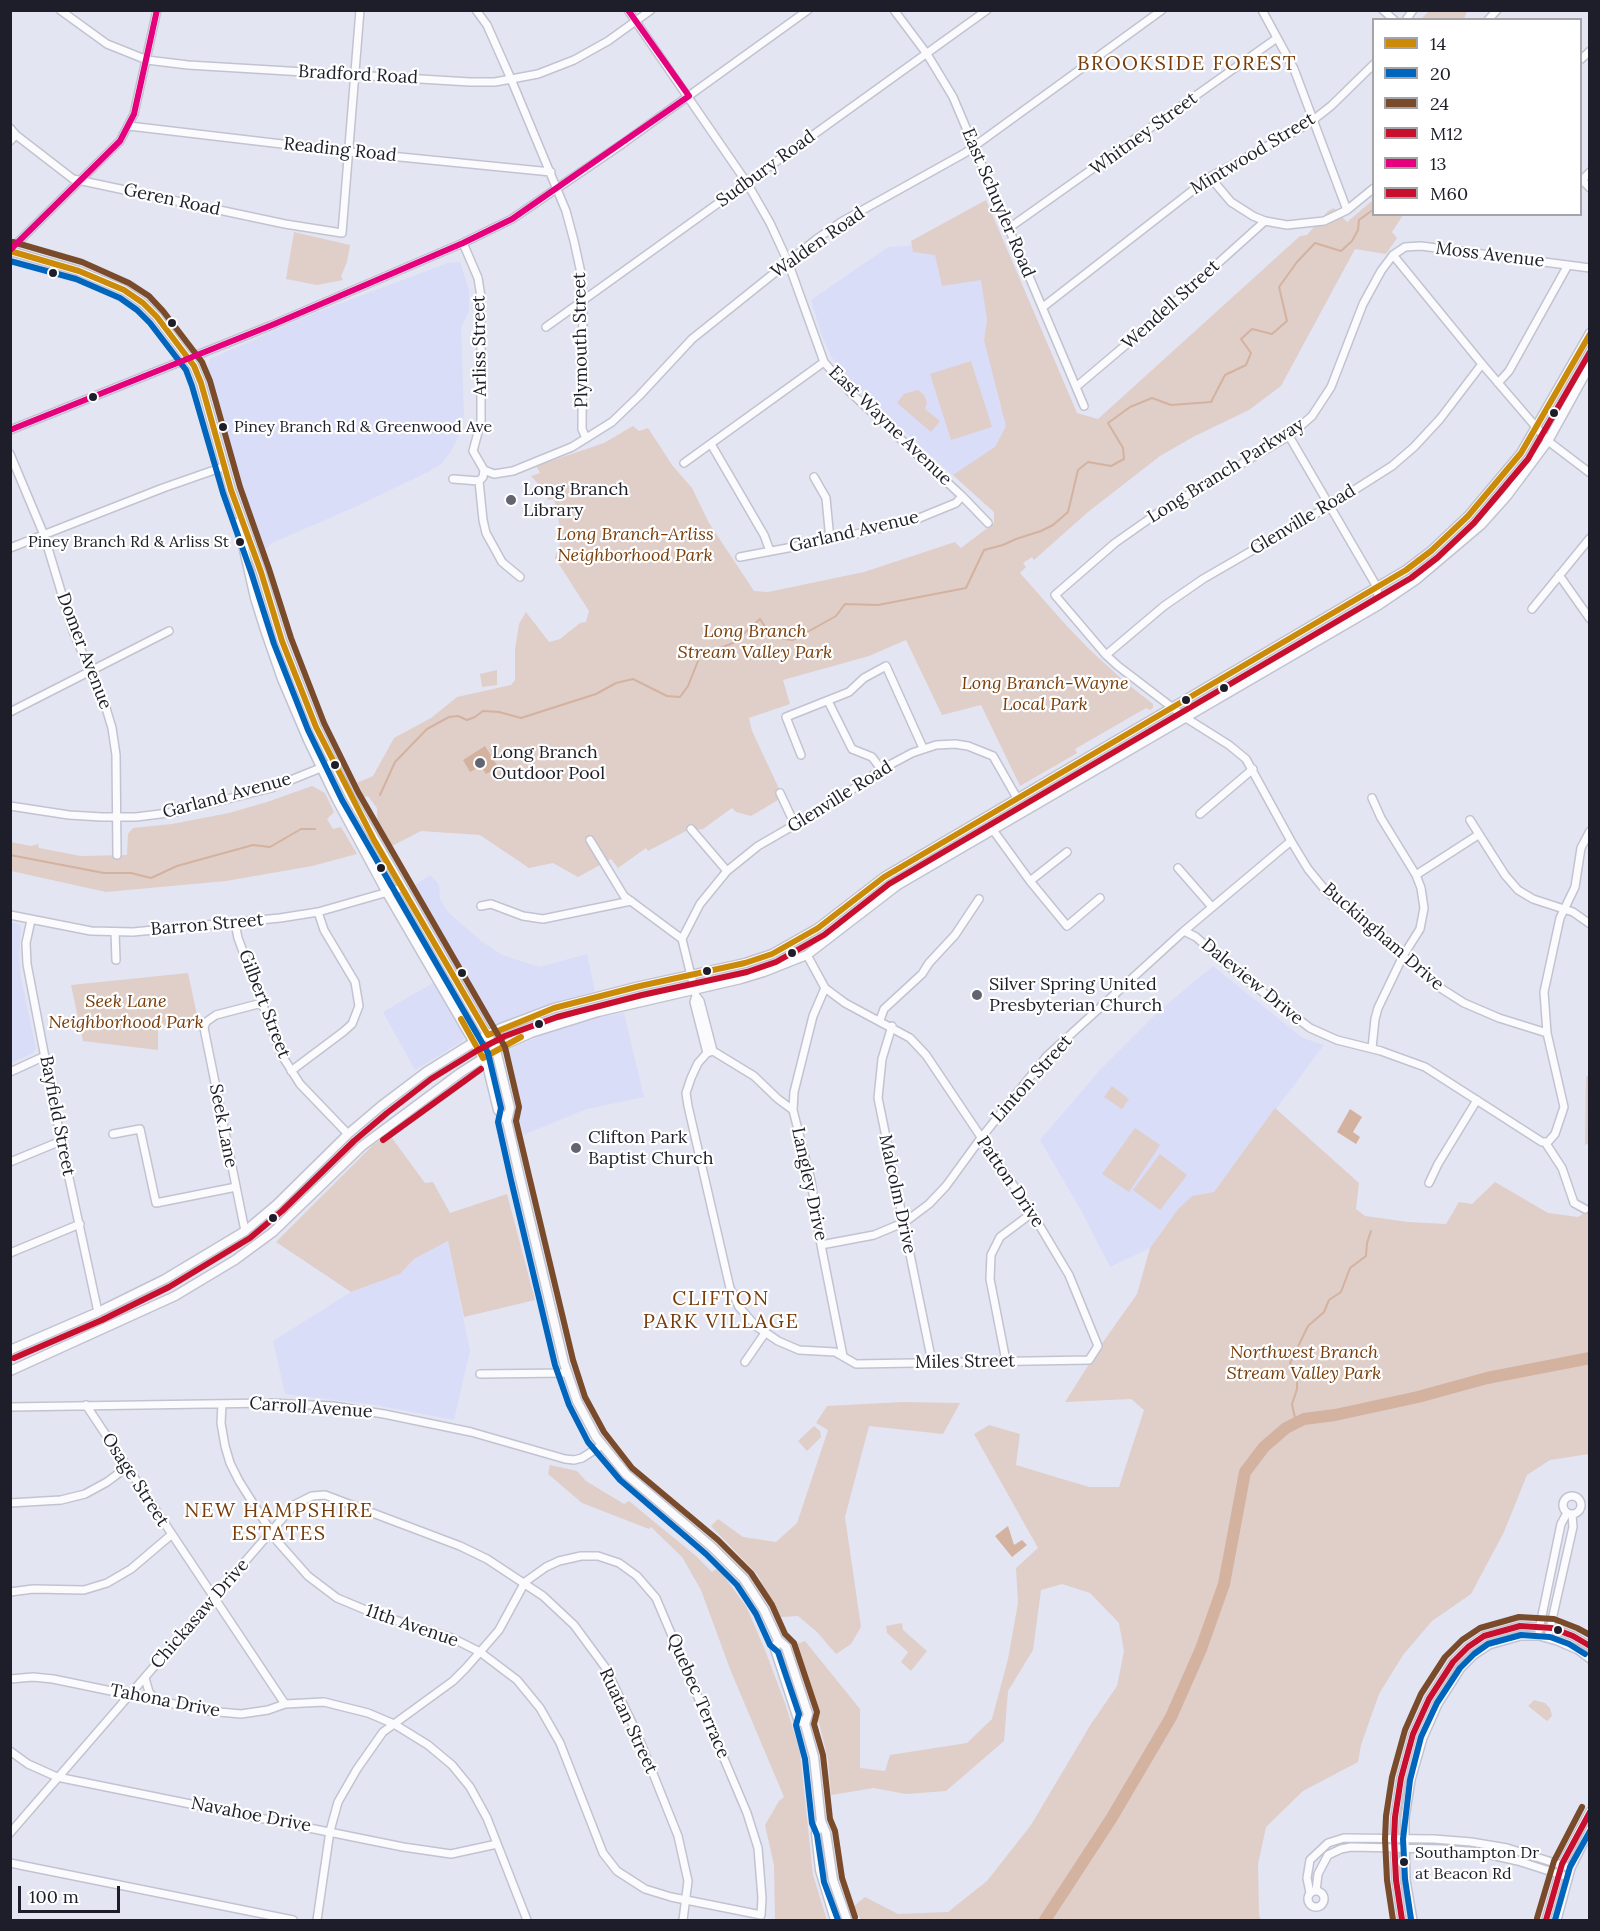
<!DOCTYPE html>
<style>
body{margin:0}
#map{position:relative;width:1600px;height:1931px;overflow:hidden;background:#e3e5f3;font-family:Lora,serif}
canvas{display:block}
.frame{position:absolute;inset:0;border:12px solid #1d1e29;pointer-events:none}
.legend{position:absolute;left:1372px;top:18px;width:210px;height:198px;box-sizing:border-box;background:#fff;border:2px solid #a5a5a9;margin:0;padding:8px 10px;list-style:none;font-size:18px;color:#1d1e29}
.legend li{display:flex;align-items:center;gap:12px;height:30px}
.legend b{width:30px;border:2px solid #a5a5a9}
.scale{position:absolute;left:18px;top:1886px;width:102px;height:27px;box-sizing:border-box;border:3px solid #1d1e29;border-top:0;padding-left:8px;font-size:18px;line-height:21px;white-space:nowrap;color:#1d1e29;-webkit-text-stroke:4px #fff;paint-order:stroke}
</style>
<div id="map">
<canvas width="1600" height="1931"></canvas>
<div class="frame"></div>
<ul class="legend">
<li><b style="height:8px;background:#cb8b08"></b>14</li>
<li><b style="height:8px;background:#0065bd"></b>20</li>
<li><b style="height:8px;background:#7a4b2a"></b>24</li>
<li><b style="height:8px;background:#c8102e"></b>M12</li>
<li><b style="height:8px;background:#e5007d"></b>13</li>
<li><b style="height:8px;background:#c8102e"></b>M60</li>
</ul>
<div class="scale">100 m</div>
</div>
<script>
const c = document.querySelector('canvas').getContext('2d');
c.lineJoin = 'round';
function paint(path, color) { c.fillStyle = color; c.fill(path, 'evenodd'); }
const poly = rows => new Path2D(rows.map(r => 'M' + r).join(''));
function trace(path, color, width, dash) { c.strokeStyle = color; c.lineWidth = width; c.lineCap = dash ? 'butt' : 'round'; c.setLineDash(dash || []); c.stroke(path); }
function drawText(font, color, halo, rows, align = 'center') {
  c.font = font + ' Lora,serif'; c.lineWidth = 4.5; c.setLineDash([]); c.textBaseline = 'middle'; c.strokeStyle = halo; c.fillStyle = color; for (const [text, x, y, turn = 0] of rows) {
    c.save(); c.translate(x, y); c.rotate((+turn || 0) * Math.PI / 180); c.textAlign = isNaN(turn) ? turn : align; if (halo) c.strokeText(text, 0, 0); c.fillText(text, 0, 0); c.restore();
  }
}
paint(poly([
 [986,200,1077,413,987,506,888,417,845,374,832,358,821,334,811,300,888,247,924,245],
 [460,262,469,290,469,311,461,328,464,415,460,434,450,453,441,464,428,472,355,507,272,543,264,550,258,540,220,419,208,367,210,359,317,312,448,263],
 [430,875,439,884,440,899,448,912,481,941,502,955,539,967,587,954,595,991,532,1010,497,1024,488,1024,482,1019,407,890],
 [11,922,19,924,21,929,19,955,21,978,36,1048,33,1053,11,1063],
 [1213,966,1303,1038,1324,1045,1214,1192,1192,1196,1178,1209,1150,1248,1110,1267,1083,1214,1040,1140,1099,1071,1160,1010],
 [438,980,466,1031,465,1037,461,1042,415,1070,383,1012],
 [624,1013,644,1097,587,1109,523,1135,505,1061,507,1051,543,1034,562,1028,597,1017],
 [448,1241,470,1351,454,1420,375,1405,285,1394,273,1341,351,1292,400,1274,414,1259]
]), '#daddf8');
paint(poly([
 [1430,10,1465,10,1467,11,1464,19,1421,19],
 [986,200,1077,413,1098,419,1300,236,1307,235,1328,211,1334,208,1347,222,1373,200,1374,214,1403,215,1392,232,1397,238,1386,254,1355,249,1281,386,1249,410,1193,437,1160,456,1088,512,1034,560,1032,557,1023,563,1026,567,1020,573,1065,624,1089,649,1125,682,1153,704,1153,708,1150,710,1146,708,1075,749,1077,753,1020,786,981,705,942,715,906,640,869,656,783,680,790,704,749,718,752,731,783,797,751,816,736,812,732,808,703,829,686,831,648,851,646,848,618,868,611,859,578,877,553,863,529,868,480,835,421,831,388,848,378,833,377,808,368,796,358,799,352,785,373,776,394,738,431,718,457,697,511,685,515,680,515,650,519,624,526,612,549,642,560,639,580,623,586,622,589,611,555,558,562,536,554,499,548,500,542,488,531,476,540,473,536,466,604,443,633,426,639,431,648,428,672,465,692,488,709,523,754,591,768,592,864,572,955,542,961,548,994,523,994,512,953,475,995,447,1006,426,984,340,987,320,981,280,942,286,935,255,913,252,911,241],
 [294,232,350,245,347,262,341,276,343,280,317,285,286,279],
 [971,361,992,427,951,440,930,374],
 [918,390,924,395,927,402,925,409,940,421,931,432,897,403,904,394],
 [497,670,497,685,482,687,480,674],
 [312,786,325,793,334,812,327,819,333,829,341,827,357,854,312,866,226,881,106,892,11,871,11,842,31,846,38,844,39,848,81,856,127,855,128,834,133,828,172,824,229,813,267,802],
 [188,973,199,1024,158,1026,158,1050,83,1041,71,985],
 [1589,1075,1589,1143,1585,1145,1586,1076],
 [1112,1086,1129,1099,1122,1109,1104,1097],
 [1275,1108,1359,1183,1356,1209,1365,1216,1408,1222,1446,1224,1459,1202,1472,1204,1495,1182,1548,1213,1578,1217,1589,1210,1589,1454,1550,1460,1527,1475,1504,1532,1471,1594,1432,1621,1403,1655,1379,1694,1361,1745,1358,1762,1303,1791,1266,1827,1258,1864,1259,1915,1261,1920,861,1920,854,1906,865,1897,898,1914,948,1912,987,1881,1031,1825,1091,1724,1117,1686,1124,1651,1119,1623,1090,1593,1062,1584,1041,1590,1033,1650,1008,1691,1004,1741,946,1791,906,1794,874,1788,831,1795,828,1760,819,1723,792,1646,805,1641,860,1709,860,1768,885,1771,890,1755,967,1743,992,1719,1008,1659,1018,1603,1016,1568,1038,1548,974,1434,989,1425,1020,1434,1016,1465,1089,1487,1119,1487,1144,1410,1131,1399,1065,1402,1103,1342,1137,1294,1150,1248,1178,1209,1192,1196,1214,1192],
 [1135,1128,1160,1145,1129,1192,1102,1174],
 [389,1134,425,1183,433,1182,450,1213,507,1194,535,1300,464,1317,448,1241,414,1259,400,1274,351,1292,276,1242,373,1145],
 [1160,1154,1187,1175,1160,1210,1133,1190],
 [903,1402,960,1403,943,1434,869,1426,845,1517,861,1627,851,1644,836,1654,817,1632,798,1616,781,1617,757,1574,711,1526,718,1519,743,1537,776,1542,797,1523,828,1430,816,1423,827,1406],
 [814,1426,820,1431,821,1437,807,1451,798,1441],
 [550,1465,577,1471,586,1481,624,1504,629,1501,696,1556,712,1572,718,1568,746,1606,765,1650,786,1706,800,1752,813,1875,827,1920,775,1920,774,1865,765,1825,779,1801,784,1797,730,1669,701,1590,682,1557,651,1527,649,1529,582,1503,548,1474],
 [902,1623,903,1630,927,1651,911,1671,901,1662,908,1652,887,1633,886,1626],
 [1534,1700,1545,1703,1550,1708,1552,1716,1547,1721,1528,1706]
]), '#e0cec9');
paint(poly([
 [485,746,498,767,486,774,481,766,470,772,463,760],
 [1350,1109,1362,1117,1353,1132,1360,1137,1356,1144,1337,1132],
 [1008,1526,1014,1545,1022,1540,1027,1545,1012,1557,995,1536]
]), '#d4b2a0');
trace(poly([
 [380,795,395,762,427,729,449,717,458,716,467,720,475,717,483,711,499,712,521,718,596,694,616,683,633,679,667,696,680,697,688,686,700,656,733,643,760,619,769,633,780,633,784,639,793,640,836,616,845,604,878,605,966,588,984,550,1003,545,1016,539,1041,531,1053,525,1068,512,1078,470,1088,462,1111,466,1124,459,1123,448,1108,423,1130,407,1152,398,1171,405,1211,402,1225,375,1246,365,1251,353,1241,339,1252,329,1272,334,1287,321,1279,287,1297,262,1315,243,1341,251,1352,241,1358,230,1359,220,1374,209],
 [10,855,104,873,131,873,151,878,177,866,253,845,270,847,301,829,315,829],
 [1296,1423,1292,1404,1297,1389,1297,1377,1290,1363,1308,1326,1324,1312,1329,1300,1341,1292,1350,1268,1366,1256,1367,1243,1371,1231]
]), '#d4b2a0', 2);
trace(poly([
 [1045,1920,1111,1819,1171,1717,1201,1649,1224,1584,1245,1472,1264,1447,1286,1428,1304,1419,1335,1415,1418,1397,1487,1378,1590,1358]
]), '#d4b2a0', 12);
const minor = poly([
 [60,10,107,44,147,60,188,65,470,82,495,82,538,74,574,60,608,41,651,10],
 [476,10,487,25,511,79,566,211,574,241,581,273,583,300,582,429,586,438],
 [628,10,747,183,770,223,788,262,824,362,849,391,962,496,988,523],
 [894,10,927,54,953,97,1084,406],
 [1262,10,1294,69,1347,210],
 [1383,10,1394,20],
 [1406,20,1413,10],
 [1488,20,1497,10],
 [1580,60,1590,51],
 [129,126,350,152,551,172],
 [10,128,16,135,10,141],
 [16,135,73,179,285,224,342,233,360,10],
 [1210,177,1231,202,1253,216,1265,221,1287,225,1324,221,1347,210,1374,188],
 [1580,178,1590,188],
 [1582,180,1590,172],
 [1009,228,1277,38],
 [463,243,478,278,481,297,481,421,473,451,484,470,483,477,479,481],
 [10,250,120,141,134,114,157,10],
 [1393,255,1482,364,1548,441,1590,473],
 [1043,307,1210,177,1308,124,1331,106,1374,64],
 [546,327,987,10],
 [1498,383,1509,371,1568,265],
 [1076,387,1147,327,1265,221],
 [10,430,272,325,463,243,512,219,622,144,808,10],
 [1289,436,1377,587,1379,605],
 [711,444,764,535,770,551],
 [10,454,44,535,73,631,106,708,112,728,116,755,117,855],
 [684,463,824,362],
 [484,470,494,474,513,471,572,447,612,422,639,396,692,339,818,238,841,222,965,153,1162,10],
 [814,477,826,498,830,540],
 [453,479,479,481],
 [479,481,483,520,486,533,502,562,520,577],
 [10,548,163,488,223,467],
 [740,557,830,540,912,521,956,503,962,496],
 [1559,575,1590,619],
 [1532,609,1590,538],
 [1106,655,1164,606,1203,579,1329,506,1392,466,1414,447,1440,419,1482,364],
 [828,701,852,749,872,757,881,769],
 [10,712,169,631],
 [801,755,786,717,849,692,864,678,886,666,923,748],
 [780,793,795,825],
 [1372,798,1381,818,1416,875,1421,888,1424,908,1420,929,1403,956,1378,1008,1375,1019,1372,1048],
 [10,806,69,815,102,817,136,817,176,812,271,788,333,763],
 [1200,814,1253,769],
 [1470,820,1505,875,1518,890,1533,899,1573,912,1590,924],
 [691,829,727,871],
 [993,830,1030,881,1067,852],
 [590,840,624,896,682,939,696,996,694,1002,707,1053],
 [1178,868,1212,907],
 [1416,875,1478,835],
 [1030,881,1067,926,1100,898],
 [481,906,491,904,523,916,543,919,631,901],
 [10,915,91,931,133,932,280,918,318,912,402,888],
 [31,920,26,943,27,964,61,1141,98,1312],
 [235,923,238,938,281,1054,300,1084,348,1134],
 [1184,931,1196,937,1226,964,1310,1028,1337,1040,1381,1051,1425,1067,1542,1142,1548,1142,1555,1134,1564,1107,1547,1033,1544,992,1560,918,1575,887,1581,848,1590,831],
 [115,932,116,960],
 [682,939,700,904,727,871,758,846,834,802,882,769,912,753,936,745,955,744,968,746,993,756,1017,798],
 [696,996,700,1001,713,1051],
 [880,1020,884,1009,922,974,929,963,955,935,979,899],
 [892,1026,882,1059,878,1098,932,1362],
 [1547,1033,1499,1018,1464,1003,1442,989,1326,891,1308,869,1291,841,1246,759,1229,745,1186,718,1118,666,1106,655,1055,595,1115,543,1159,512,1289,436,1312,416,1331,387,1363,304,1381,271,1393,255,1405,247,1421,246,1590,268],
 [707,1053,698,1063,691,1078,686,1093,688,1106,730,1288,739,1307,756,1326,778,1341,799,1350,835,1352,856,1364,1089,1360,1098,1346,1069,1275,1032,1213,926,1055,910,1038,845,1003,825,988,807,955],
 [707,1053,713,1051,754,1076,778,1099,793,1110,811,1181,821,1245,843,1356],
 [291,1071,343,1032,352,1024,359,1006,355,982,324,930,318,912],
 [10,1072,45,1056],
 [793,1110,794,1092,813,1016,825,988],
 [113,1134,140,1129,156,1203,236,1187],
 [1545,1142,1562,1168,1574,1203,1585,1209],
 [10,1162,61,1141],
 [1429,1183,1438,1164,1477,1100],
 [245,1231,204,1028,206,1022,216,1015,262,1003],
 [821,1245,874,1235,905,1222,929,1204,946,1186,981,1138,1047,1056,1184,931,1291,841],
 [10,1253,80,1224],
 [1006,1361,990,1279,991,1255,1000,1237,1032,1213],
 [745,1362,765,1333],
 [480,1374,567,1373],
 [222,1404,221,1423,225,1446,230,1463,239,1481,277,1541,308,1576,337,1598,373,1613,452,1638,480,1652,517,1680,540,1708,560,1743,603,1853,617,1871,645,1889,671,1897,761,1915,762,1898,758,1848,747,1813,656,1598,637,1576,619,1563,598,1556,581,1556,559,1561,546,1567,525,1582,499,1630,480,1652,466,1668,453,1681,383,1732,357,1769,338,1802,330,1831,317,1920],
 [86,1405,285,1704],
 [10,1407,270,1403,333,1406,384,1414,471,1432,565,1459,574,1460,582,1458,602,1445],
 '1563 1505a9 9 0 1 1 18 0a9 9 0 1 1-18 0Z',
 [10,1503,61,1500,85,1494,107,1482,127,1467],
 [10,1592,33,1589,84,1590,107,1583,131,1569,171,1535],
 [1539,1630,1561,1524,1567,1513],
 [1549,1633,1573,1527,1572,1514],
 [145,1678,149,1692,157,1701],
 [10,1679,33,1677,53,1679,208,1711,241,1714,268,1710,285,1704,324,1702,368,1713,394,1724,428,1745,452,1765,470,1787,487,1818,527,1920],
 [10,1751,28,1764,57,1777,403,1847,451,1854,497,1844],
 [10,1833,294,1505,312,1496,325,1495,460,1546,487,1559,543,1596,574,1625,605,1667,636,1731,678,1836,688,1881,683,1920],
 [10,1863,293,1920],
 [1316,1891,1318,1874,1328,1855,1341,1849,1351,1847,1442,1849,1478,1852,1518,1861,1568,1877],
 '1308 1899a8 8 0 1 1 16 0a8 8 0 1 1-16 0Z',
 [1310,1893,1307,1878,1310,1860,1328,1843,1344,1838,1434,1839,1471,1842,1507,1848,1571,1868],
 [1402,1920,1396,1880,1394,1839,1395,1817,1401,1778,1413,1734,1429,1699,1453,1662,1468,1647,1484,1636,1520,1626,1552,1628,1573,1636,1590,1646],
 [1413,1920,1406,1880,1405,1839,1405,1818,1411,1780,1423,1738,1438,1704,1461,1668,1474,1655,1489,1645,1521,1636,1539,1636,1557,1641,1578,1650,1590,1659],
 [1546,1920,1562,1864,1590,1811],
 [1557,1920,1571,1868,1590,1830]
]);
const major = poly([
 [10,251,79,271,124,290,143,303,157,317,194,366,201,383,231,490,261,572,282,641,316,727,350,796,496,1050,510,1108,507,1121,520,1178,564,1363,577,1401,596,1437,626,1474,712,1547,744,1579,764,1610,778,1640,786,1647,808,1714,805,1724,814,1757,821,1821,826,1833,833,1880,847,1920],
 [238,523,255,598,265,630,282,679,308,740,337,800,387,893,483,1058,488,1069,498,1110,507,1121],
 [10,1350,98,1312,165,1279,245,1231,276,1205,348,1134,381,1106,426,1072,474,1042,501,1028,554,1008,640,986,745,963,772,954,818,928,884,877,1406,570,1431,551,1468,516,1521,453,1590,333],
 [10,1371,175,1296,235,1260,273,1232,362,1146,460,1073,502,1046,531,1033,598,1012,741,979,764,972,807,955,898,885,1379,605,1416,580,1481,525,1507,496,1548,441,1590,365],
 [778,1640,775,1649,798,1719,805,1724],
 [821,1821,816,1833,820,1870,835,1920]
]);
trace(minor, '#c2c3d0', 10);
trace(major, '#c2c3d0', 11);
trace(minor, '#fbfbfd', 7);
trace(major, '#fbfbfd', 8);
trace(poly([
 [10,251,79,271,124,290,143,303,157,317,194,366,201,383,231,490,261,572,282,641,316,727,374,840,488,1035,554,1008,640,986,745,963,772,954,818,928,884,877,1406,570,1431,551,1468,516,1521,453,1590,334],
 [461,1019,483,1058,521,1037]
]), '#cb8b08', 6);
trace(poly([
 [10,261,76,279,120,298,137,310,150,323,186,370,192,386,223,493,252,575,274,644,308,730,342,800,488,1053,501,1108,498,1122,511,1180,555,1365,569,1405,588,1442,620,1480,706,1554,737,1585,756,1614,770,1645,778,1652,799,1714,796,1725,805,1759,812,1823,817,1835,824,1882,838,1920],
 [1411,1919,1405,1879,1403,1839,1410,1780,1421,1737,1437,1703,1460,1668,1474,1654,1488,1644,1521,1635,1550,1637,1569,1644,1585,1654],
 [1555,1920,1570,1867,1590,1831]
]), '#0065bd', 6);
trace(poly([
 [13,242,82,262,129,283,149,296,163,311,202,362,210,381,240,487,269,569,291,638,324,723,358,792,505,1047,519,1107,516,1121,529,1176,573,1360,585,1397,604,1432,632,1468,718,1540,751,1573,772,1605,785,1634,794,1643,817,1712,814,1724,823,1755,830,1819,835,1831,842,1878,855,1917],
 [1537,1918,1554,1861,1582,1807],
 [1393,1920,1387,1880,1385,1839,1386,1816,1392,1777,1405,1730,1421,1694,1445,1657,1462,1640,1480,1628,1519,1617,1554,1619,1577,1628,1590,1635]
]), '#7a4b2a', 6);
trace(poly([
 [383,1140,481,1069],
 [14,1358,102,1320,169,1287,250,1238,282,1211,354,1141,387,1113,431,1079,478,1050,505,1036,557,1017,642,995,747,972,776,962,824,935,889,884,1411,578,1437,558,1474,523,1528,459,1590,352]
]), '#c8102e', 6);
trace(poly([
 [10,250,120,141,134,114,157,10],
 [10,430,272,325,463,243,512,219,689,96,628,10]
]), '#e5007d', 6);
trace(poly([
 [1402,1920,1396,1880,1394,1839,1395,1817,1401,1778,1413,1734,1429,1699,1453,1662,1468,1647,1484,1636,1520,1626,1552,1628,1573,1636,1590,1646],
 [1546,1920,1562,1864,1590,1812]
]), '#c8102e', 6);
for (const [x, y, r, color] of [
 [53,273,5,"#1d1e29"],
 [172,323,5,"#1d1e29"],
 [93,397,5,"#1d1e29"],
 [1554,413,5,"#1d1e29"],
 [223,427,5,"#1d1e29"],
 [511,500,6,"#626470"],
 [240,542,5,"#1d1e29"],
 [1224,688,5,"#1d1e29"],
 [1186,700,5,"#1d1e29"],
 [480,763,6,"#626470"],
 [335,765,5,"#1d1e29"],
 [381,868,5,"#1d1e29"],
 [792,953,5,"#1d1e29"],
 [707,971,5,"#1d1e29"],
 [462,973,5,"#1d1e29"],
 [977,995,6,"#626470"],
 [539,1024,5,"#1d1e29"],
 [576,1148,6,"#626470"],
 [273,1218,5,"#1d1e29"],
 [1558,1630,5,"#1d1e29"],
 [1404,1862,5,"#1d1e29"]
]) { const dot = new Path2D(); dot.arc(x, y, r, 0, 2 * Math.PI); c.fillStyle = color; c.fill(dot); trace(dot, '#fff', 2); }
drawText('16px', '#1d1e29', '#fff', [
 ["Piney Branch Rd & Greenwood Ave",234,427],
 ["Piney Branch Rd & Arliss St",229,542,"right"],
 ["Southampton Dr",1415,1853],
 ["at Beacon Rd",1415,1874]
], 'left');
drawText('18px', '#1d1e29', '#fff', [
 ["Bradford Road",358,75,3],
 ["Whitney Street",1144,134,-36],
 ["Reading Road",340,150,6],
 ["Mintwood Street",1253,154,-31],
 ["Sudbury Road",766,169,-36],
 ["Geren Road",172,200,12],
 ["East Schuyler Road",998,203,67],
 ["Walden Road",818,243,-35],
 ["Moss Avenue",1490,255,7],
 ["Wendell Street",1171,305,-42],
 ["Plymouth Street",581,340,-91],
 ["Arliss Street",480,346,-91],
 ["East Wayne Avenue",890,426,44],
 ["Long Branch Parkway",1226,471,-32],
 ["Glenville Road",1303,520,-31],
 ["Garland Avenue",854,532,-13],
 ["Domer Avenue",84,651,69],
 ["Garland Avenue",227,796,-15],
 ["Glenville Road",840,797,-32],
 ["Barron Street",207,925,-5],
 ["Buckingham Drive",1383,937,41],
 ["Daleview Drive",1252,982,39],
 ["Gilbert Street",264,1004,69],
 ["Linton Street",1032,1079,-48],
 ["Bayfield Street",57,1116,79],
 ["Seek Lane",223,1126,79],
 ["Patton Drive",1010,1182,56],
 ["Langley Drive",809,1184,78],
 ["Malcolm Drive",897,1194,78],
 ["Miles Street",965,1362,-1],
 ["Carroll Avenue",311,1408,4],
 ["Osage Street",135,1480,57],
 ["Chickasaw Drive",200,1614,-49],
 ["11th Avenue",412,1626,19],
 ["Quebec Terrace",698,1696,67],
 ["Tahona Drive",165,1701,11],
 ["Ruatan Street",628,1721,65],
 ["Navahoe Drive",251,1815,11]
]);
drawText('18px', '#1d1e29', '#fff', [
 ["Long Branch",523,490],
 ["Library",523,511],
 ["Long Branch",492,753],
 ["Outdoor Pool",492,774],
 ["Silver Spring United",989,985],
 ["Presbyterian Church",989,1006],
 ["Clifton Park",588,1138],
 ["Baptist Church",588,1159]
], 'left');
drawText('italic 18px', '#793d09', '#fff', [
 ["Long Branch-Arliss",635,535],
 ["Neighborhood Park",635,556],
 ["Long Branch",755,632],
 ["Stream Valley Park",755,653],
 ["Long Branch-Wayne",1045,684],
 ["Local Park",1045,705],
 ["Seek Lane",126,1002],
 ["Neighborhood Park",126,1023],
 ["Northwest Branch",1304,1353],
 ["Stream Valley Park",1304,1374]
]);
c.letterSpacing = '1.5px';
drawText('20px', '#773c0a', '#fff', [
 ["BROOKSIDE FOREST",1187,64],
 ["CLIFTON",721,1299],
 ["PARK VILLAGE",721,1322],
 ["NEW HAMPSHIRE",279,1511],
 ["ESTATES",279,1534]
]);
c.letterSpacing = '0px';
</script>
